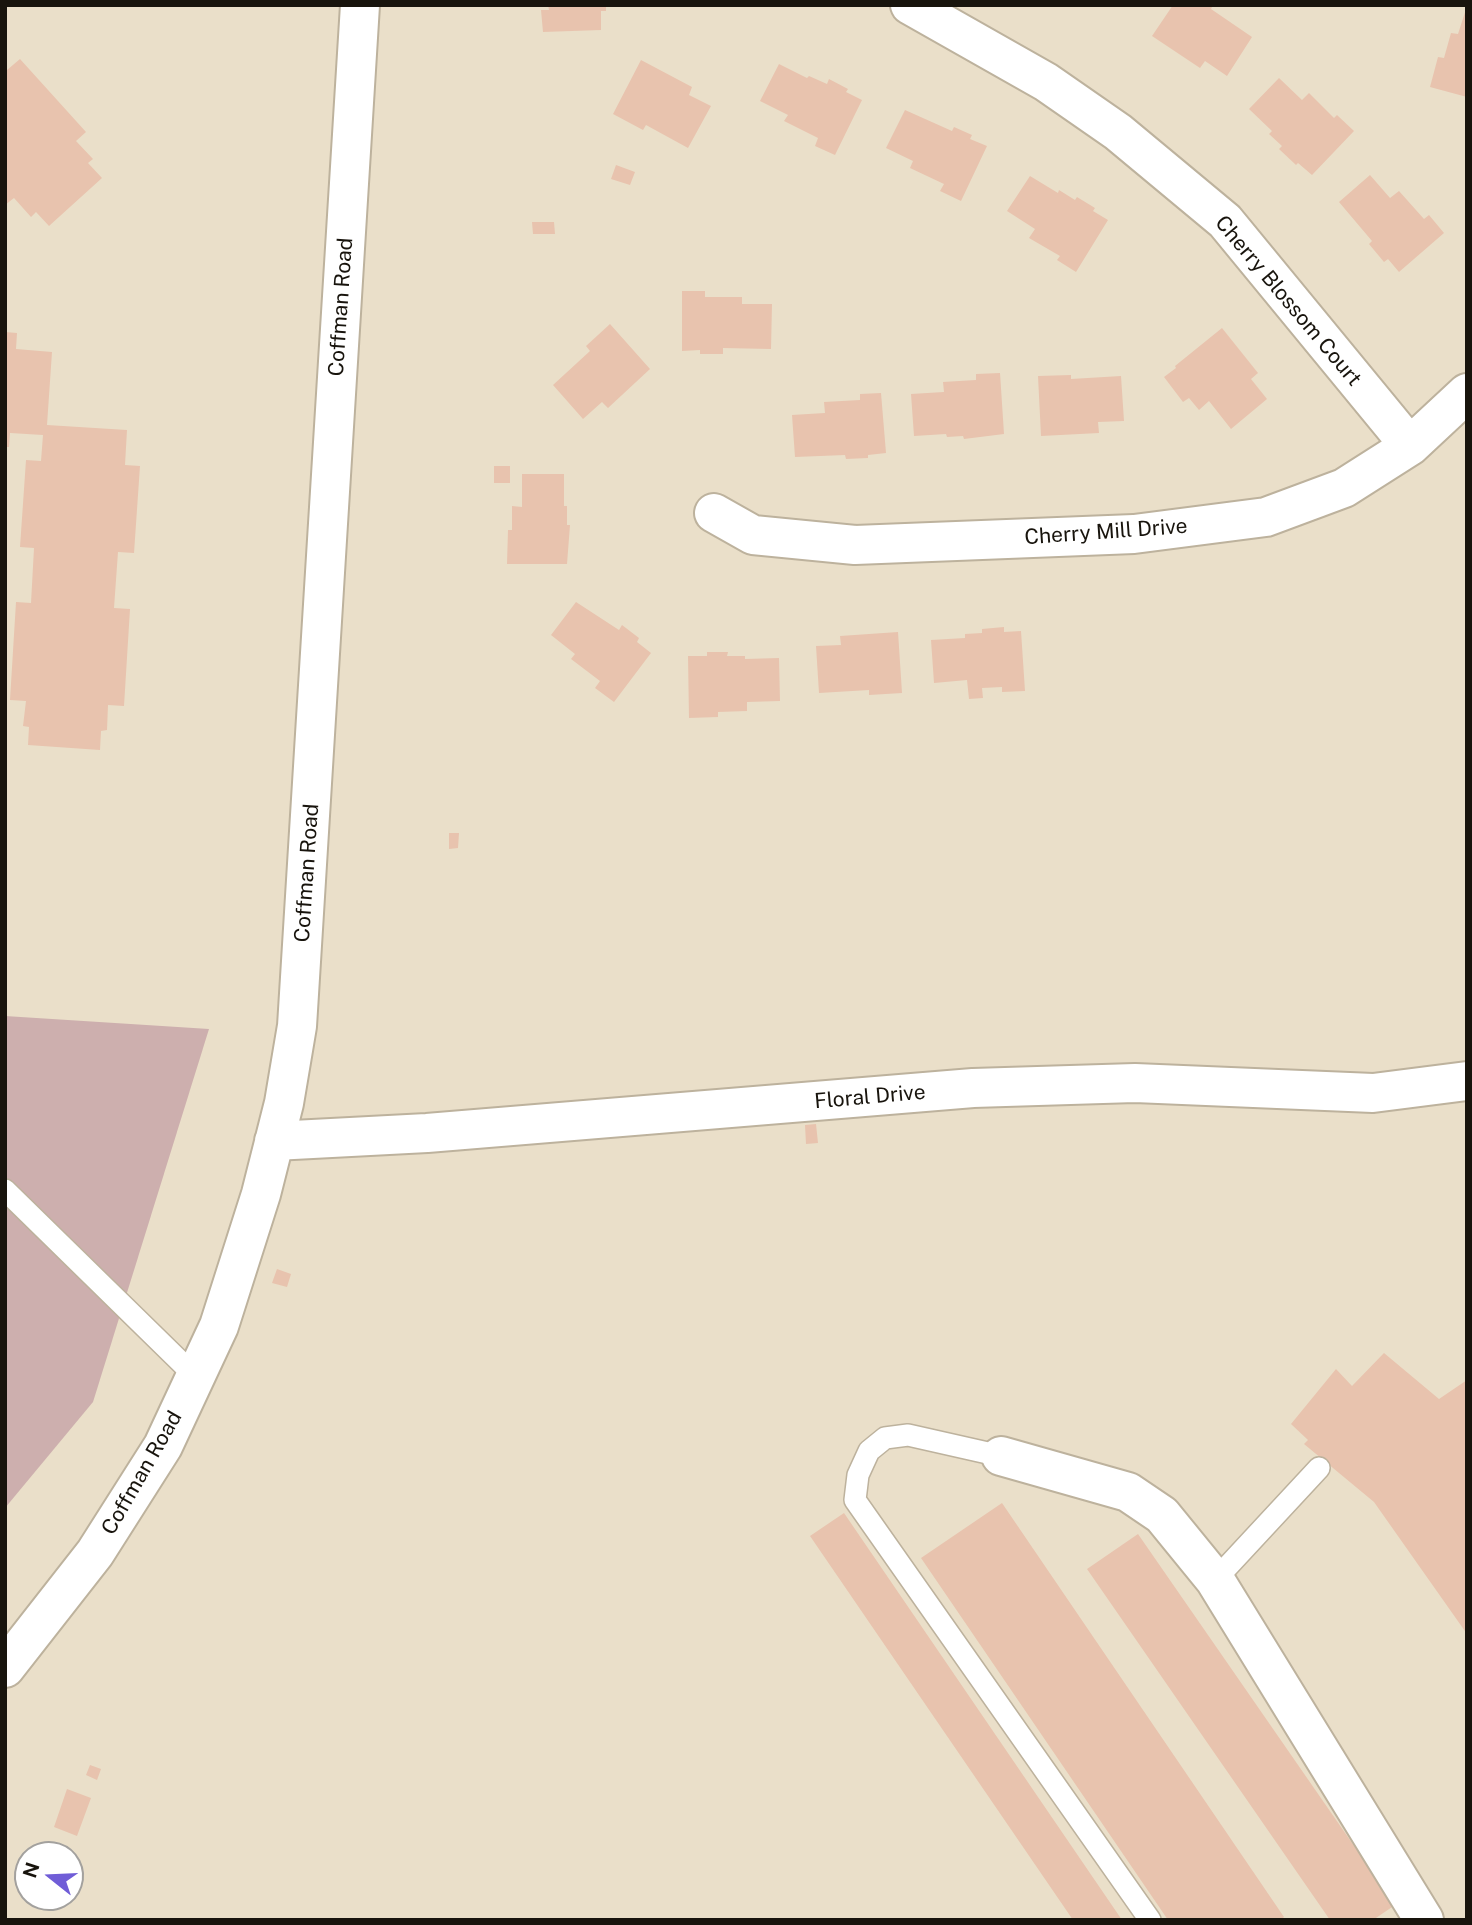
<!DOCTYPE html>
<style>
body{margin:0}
#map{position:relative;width:1472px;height:1925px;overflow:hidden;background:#eadfc9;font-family:"Public Sans",sans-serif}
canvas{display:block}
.frame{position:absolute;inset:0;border:7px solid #18140d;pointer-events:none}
.north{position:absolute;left:14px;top:1841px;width:70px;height:70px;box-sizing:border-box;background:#fff;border:2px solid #a3a19e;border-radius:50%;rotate:288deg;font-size:19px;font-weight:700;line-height:28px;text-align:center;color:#18140d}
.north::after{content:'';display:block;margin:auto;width:24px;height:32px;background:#705dd7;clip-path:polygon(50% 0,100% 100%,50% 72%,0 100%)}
</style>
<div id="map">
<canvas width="1472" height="1925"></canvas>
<div class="frame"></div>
<div class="north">N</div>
</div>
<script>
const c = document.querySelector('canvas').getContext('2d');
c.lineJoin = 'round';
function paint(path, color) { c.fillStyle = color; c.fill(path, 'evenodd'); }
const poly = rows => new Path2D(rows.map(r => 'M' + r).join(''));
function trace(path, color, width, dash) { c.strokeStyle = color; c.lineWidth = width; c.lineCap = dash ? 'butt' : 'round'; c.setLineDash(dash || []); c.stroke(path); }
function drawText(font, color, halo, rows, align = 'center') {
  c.font = font + ' "Public Sans",sans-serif'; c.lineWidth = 5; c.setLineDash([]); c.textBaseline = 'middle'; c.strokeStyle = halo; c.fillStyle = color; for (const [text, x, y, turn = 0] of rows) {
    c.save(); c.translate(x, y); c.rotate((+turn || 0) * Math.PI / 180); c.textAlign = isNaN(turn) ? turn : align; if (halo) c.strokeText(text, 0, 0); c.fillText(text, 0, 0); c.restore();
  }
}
paint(poly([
 [5,1016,209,1029,93,1402,5,1508]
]), '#cdafae');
paint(poly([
 [548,5,606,5,606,11,601,11,601,30,543,32,541,10,549,10],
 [1173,5,1213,5,1211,9,1252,37,1227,76,1205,61,1200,68,1152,36],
 [1467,6,1467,97,1430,87,1438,57,1444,58,1451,33,1458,34],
 [20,59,86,132,76,141,93,159,88,163,102,178,49,226,36,212,31,217,14,198,5,205,5,68,7,70],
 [641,60,692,87,689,95,711,106,688,148,646,125,643,130,613,114],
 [779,64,807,78,809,76,827,84,829,79,848,89,846,92,862,100,835,155,815,146,818,138,784,121,788,115,760,101],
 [1279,78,1302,100,1309,93,1334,118,1337,115,1354,131,1312,175,1298,163,1296,165,1279,149,1282,146,1269,134,1272,131,1249,109],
 [905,110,952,131,954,127,972,135,970,139,987,146,961,201,940,191,944,184,910,168,913,161,886,148],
 [616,165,635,172,630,185,611,179],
 [1370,175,1390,198,1399,191,1424,219,1429,215,1444,233,1399,272,1388,259,1384,262,1369,244,1372,241,1339,202],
 [1030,176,1058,193,1059,190,1075,200,1077,197,1095,208,1093,211,1108,220,1076,272,1057,260,1060,256,1029,238,1035,229,1007,211],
 [532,222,554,222,555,234,533,234],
 [682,291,705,291,705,297,742,297,742,304,772,304,771,349,723,348,723,354,700,354,700,350,682,351],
 [610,324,650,369,608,408,602,402,583,419,553,385,590,351,586,346],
 [1222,328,1258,373,1251,379,1267,399,1231,429,1209,401,1199,410,1189,398,1183,402,1164,377,1176,368,1175,366],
 [5,332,17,333,16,349,52,352,47,425,127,430,125,465,140,466,134,553,118,552,114,608,130,609,124,706,108,705,107,730,101,731,100,750,28,745,29,727,23,726,26,701,10,700,16,602,31,603,34,548,20,547,26,460,41,461,43,435,10,433,9,447,5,447],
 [1000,373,1004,434,964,439,963,436,947,437,946,434,914,436,911,394,944,392,943,382,976,380,976,374],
 [1071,375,1071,379,1121,376,1124,421,1098,422,1099,433,1041,436,1038,376],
 [881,393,886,453,868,455,868,458,846,459,845,455,795,457,792,415,825,413,824,402,860,400,860,394],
 [494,466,510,466,510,483,494,483],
 [522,474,564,474,564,506,567,506,567,525,570,525,567,564,507,564,508,530,512,530,512,506,522,507],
 [576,602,619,630,622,625,639,638,637,642,651,653,614,702,595,688,600,681,571,659,575,654,551,635],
 [1004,627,1004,632,1021,631,1025,691,1002,692,1002,687,982,688,983,698,969,699,967,680,934,683,931,640,965,638,965,634,982,633,982,629],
 [898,632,902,693,869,695,869,690,819,693,816,646,841,645,840,636],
 [707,652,728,652,727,656,745,656,745,659,779,658,780,701,747,702,747,711,718,712,718,717,689,718,688,656,707,656],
 [449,833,459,833,458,848,449,849],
 [816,1124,818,1143,806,1144,805,1125],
 [277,1269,291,1274,287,1287,272,1283],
 [1384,1353,1439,1399,1467,1380,1467,1634,1374,1502,1304,1444,1308,1440,1291,1424,1336,1369,1352,1386],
 [1002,1503,1284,1917,1281,1920,1168,1920,921,1558],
 [844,1513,1122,1920,1073,1920,810,1536],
 [1138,1534,1395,1905,1373,1920,1330,1920,1087,1569],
 [90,1765,101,1769,97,1780,86,1775],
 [67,1789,91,1798,77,1836,54,1827]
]), '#e8c3ae');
const service = poly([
 [5,1190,195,1376],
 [1001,1456,908,1435,885,1438,869,1451,858,1475,855,1500,1150,1920],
 [1215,1580,1319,1468]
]);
const minor = poly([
 [910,5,1046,82,1118,132,1225,221,1410,446],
 [714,513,753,535,855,545,1134,534,1266,517,1344,488,1410,446,1467,393],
 [274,1141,427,1133,973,1088,1135,1083,1373,1093,1467,1081],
 [1001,1456,1128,1492,1162,1515,1215,1580,1424,1920],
 [5,1668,95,1553,163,1446,219,1326,261,1194,284,1103,297,1026,360,5]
]);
trace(service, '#bdb29d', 24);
trace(minor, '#bdb29d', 42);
trace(service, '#fff', 21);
trace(minor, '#fff', 38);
drawText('21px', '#18140d', '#fff', [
 ["Cherry Blossom Court",1288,301,50],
 ["Coffman Road",341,307,-86],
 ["Cherry Mill Drive",1106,532,-4],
 ["Coffman Road",307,873,-86],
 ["Floral Drive",870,1097,-5],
 ["Coffman Road",142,1473,-60]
]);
</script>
